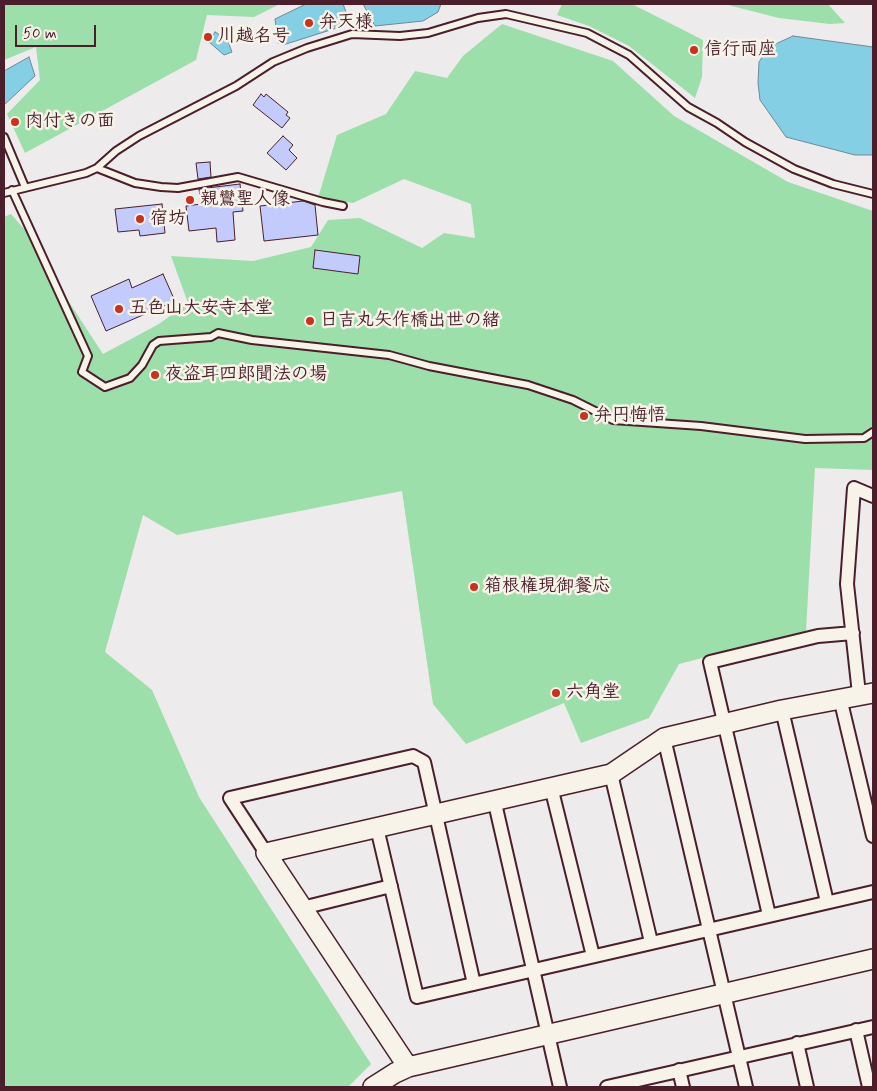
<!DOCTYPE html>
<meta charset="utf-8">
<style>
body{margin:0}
#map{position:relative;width:877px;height:1091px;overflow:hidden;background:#edebec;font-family:Mynerve,sans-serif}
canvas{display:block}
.frame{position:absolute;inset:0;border:5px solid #4a1f2b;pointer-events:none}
.scale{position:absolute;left:15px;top:25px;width:81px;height:22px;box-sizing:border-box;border:2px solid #4a1f2b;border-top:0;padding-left:6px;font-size:15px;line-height:18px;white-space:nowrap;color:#4a1f2b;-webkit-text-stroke:4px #f7f3e8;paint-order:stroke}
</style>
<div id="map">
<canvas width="877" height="1091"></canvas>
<div class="frame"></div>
<div class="scale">50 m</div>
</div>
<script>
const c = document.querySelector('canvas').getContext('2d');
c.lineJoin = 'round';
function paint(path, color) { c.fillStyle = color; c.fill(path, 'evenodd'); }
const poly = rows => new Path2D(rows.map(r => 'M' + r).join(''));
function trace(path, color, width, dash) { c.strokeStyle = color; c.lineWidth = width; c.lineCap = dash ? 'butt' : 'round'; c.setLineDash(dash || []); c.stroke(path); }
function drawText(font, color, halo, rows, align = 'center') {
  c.font = font + ' Mynerve,"Klee One",sans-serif'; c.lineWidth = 5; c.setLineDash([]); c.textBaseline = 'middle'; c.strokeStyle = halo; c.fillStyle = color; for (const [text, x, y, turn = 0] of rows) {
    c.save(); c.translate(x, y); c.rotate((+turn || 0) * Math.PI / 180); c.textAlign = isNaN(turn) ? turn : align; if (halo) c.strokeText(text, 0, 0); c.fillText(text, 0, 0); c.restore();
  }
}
paint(poly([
 [4,4,280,4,254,17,207,15,196,60,25,153,7,114,40,80,36,47,4,60],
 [562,4,632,4,703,40,702,77,695,98,629,46,589,26,557,15],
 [724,4,828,4,845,23,830,24,779,18],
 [502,24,613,61,674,116,788,182,873,211,873,470,815,468,806,631,679,664,649,718,581,743,564,703,466,744,433,704,402,491,177,535,143,515,105,652,152,690,199,797,371,1064,348,1087,4,1087,4,217,11,214,25,230,52,276,103,354,159,324,188,303,171,256,253,261,311,247,328,220,360,218,422,248,444,233,475,238,471,204,404,179,353,203,318,198,337,135,386,114,415,71,447,78,463,56]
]), '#9cdfaa');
const water = poly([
 [306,4,343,4,348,17,343,26,283,45,278,43,275,19,306,4],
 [363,4,441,4,438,12,423,21,375,26,363,4],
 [215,32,227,39,232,52,224,55,209,42,215,32],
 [793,36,873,47,873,155,855,155,786,137,760,100,758,83,759,62,769,47,793,36],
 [29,57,35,76,4,105,4,71,29,57]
]);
paint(water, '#84cfe4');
trace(water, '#6d899a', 1);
const building = poly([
 [261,94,264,97,266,94,288,112,286,115,290,118,282,128,253,105,261,94],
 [283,136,293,145,289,150,297,158,286,170,267,153,283,136],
 [210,162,211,177,198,179,196,163,210,162],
 [240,184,243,211,233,212,235,240,217,242,216,228,189,231,186,206,201,204,199,189,240,184],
 [303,201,315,205,318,235,264,241,260,206,303,201],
 [162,204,165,233,140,236,139,230,118,232,115,209,162,204],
 [315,250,360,256,358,274,313,268,315,250],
 [163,274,175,301,106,331,91,296,129,279,132,288,163,274]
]);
paint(building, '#c3cbfc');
trace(building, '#4a1f2b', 1);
const lane = poly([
 [4,137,25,187],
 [97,168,135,183,161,187,178,188,238,177,323,202,343,206],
 [12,190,88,356,82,372,105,387,130,378,142,365,153,345,159,341,211,337,218,333,252,340,389,355,429,366,528,385,573,400,613,420,701,426,805,439,864,438,873,432],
 [4,193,86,173,97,168,116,151,139,136,236,86,273,62,307,48,352,34,400,36,428,33,478,18,506,14,587,33,629,55,688,107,717,123,745,142,794,169,833,184,873,194]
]);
const street = poly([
 [859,694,847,584,854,488,873,496],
 [840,698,873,836],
 [782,710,827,902],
 [664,738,746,1087],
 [611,774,651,942],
 [551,787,593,956],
 [494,799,560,1087],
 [377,828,417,997,873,892],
 [266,853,230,798,413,756,424,762,474,984],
 [302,908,391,886],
 [769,915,710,662,818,636,853,633],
 [856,1030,869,1087],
 [797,1043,807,1087],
 [679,1070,683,1087],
 [607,1087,873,1027]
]);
const secondary = poly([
 [408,1067,266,853,611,774,664,738,782,710,873,693],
 [373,1087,395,1073,408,1067,873,959]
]);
trace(lane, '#4a1f2b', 10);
trace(street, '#4a1f2b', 16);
trace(secondary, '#4a1f2b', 22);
trace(lane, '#f7f3e8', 6);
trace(street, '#f7f3e8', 12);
trace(secondary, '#f7f3e8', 19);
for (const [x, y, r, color] of [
 [309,23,5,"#c8321e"],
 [208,37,5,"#c8321e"],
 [694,50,5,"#c8321e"],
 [15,122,5,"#c8321e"],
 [190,200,5,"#c8321e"],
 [140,219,5,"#c8321e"],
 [119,309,5,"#c8321e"],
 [310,321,5,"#c8321e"],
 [155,375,5,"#c8321e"],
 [584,416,5,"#c8321e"],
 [474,587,5,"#c8321e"],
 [556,693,5,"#c8321e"]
]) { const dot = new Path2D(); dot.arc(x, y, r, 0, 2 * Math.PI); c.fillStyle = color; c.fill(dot); trace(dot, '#f7f3e8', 2); }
drawText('bold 18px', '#4a1f2b', '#f7f3e8', [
 ["弁天様",319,23],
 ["川越名号",218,37],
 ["信行両座",704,50],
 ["肉付きの面",25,122],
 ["親鸞聖人像",200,200],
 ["宿坊",150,219],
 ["五色山大安寺本堂",129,309],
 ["日吉丸矢作橋出世の緒",320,321],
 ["夜盗耳四郎聞法の場",165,375],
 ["弁円悔悟",594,416],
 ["箱根権現御餐応",484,587],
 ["六角堂",566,693]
], 'left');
</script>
